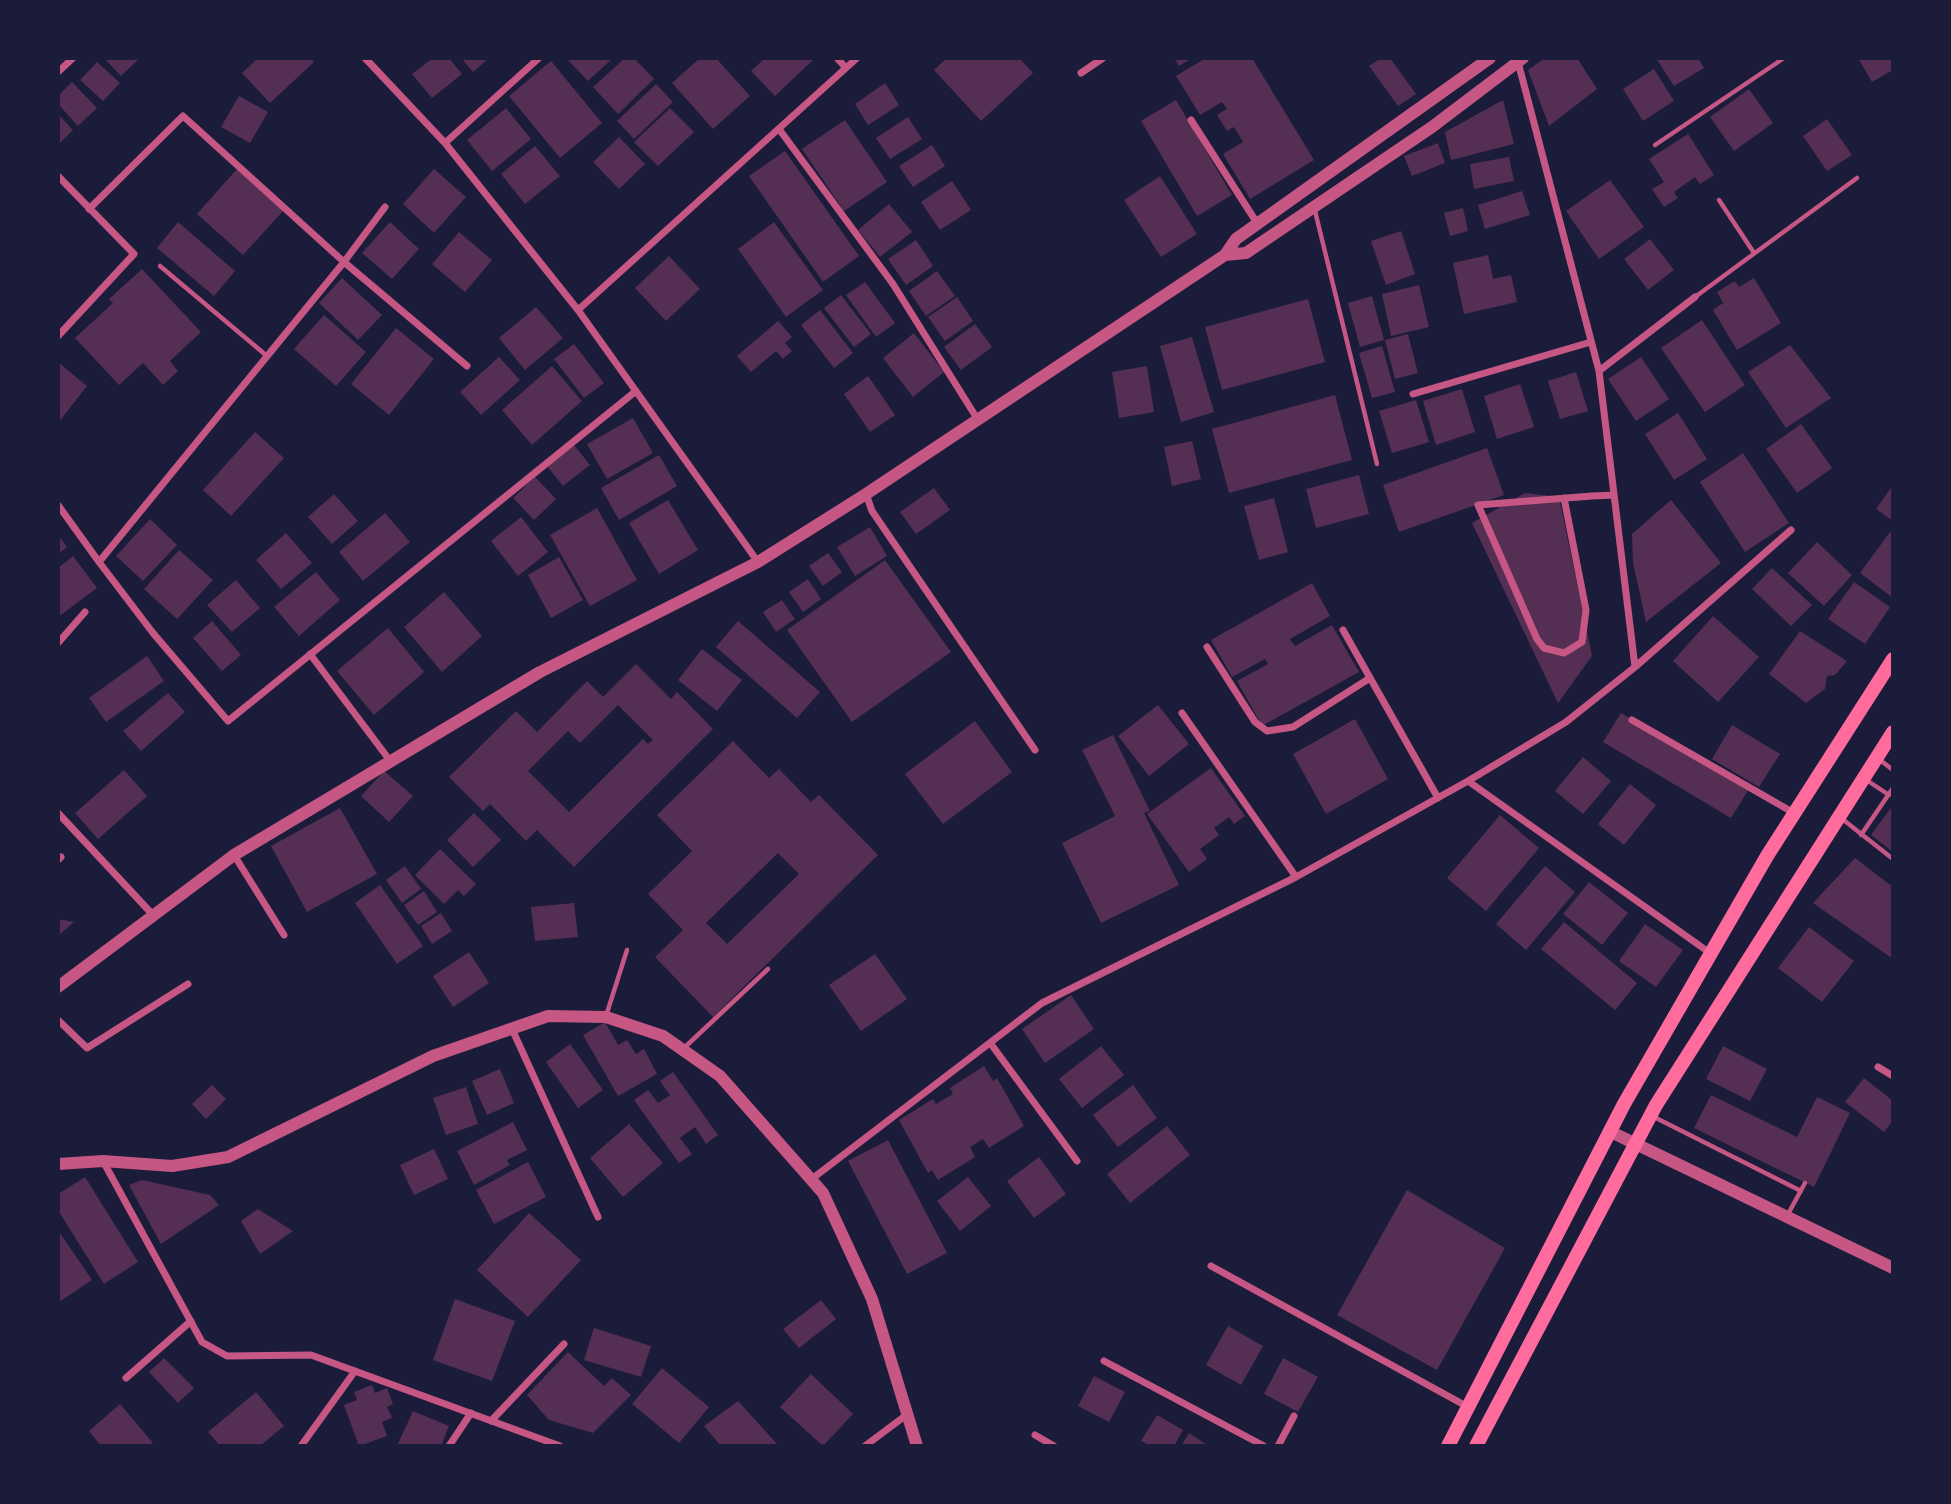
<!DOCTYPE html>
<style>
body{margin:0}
#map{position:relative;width:1951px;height:1504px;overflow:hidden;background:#1b1b3a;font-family:Jost,sans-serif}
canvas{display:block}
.frame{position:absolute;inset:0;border:60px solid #1b1b3a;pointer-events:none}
</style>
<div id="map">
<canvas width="1951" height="1504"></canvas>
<div class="frame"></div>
</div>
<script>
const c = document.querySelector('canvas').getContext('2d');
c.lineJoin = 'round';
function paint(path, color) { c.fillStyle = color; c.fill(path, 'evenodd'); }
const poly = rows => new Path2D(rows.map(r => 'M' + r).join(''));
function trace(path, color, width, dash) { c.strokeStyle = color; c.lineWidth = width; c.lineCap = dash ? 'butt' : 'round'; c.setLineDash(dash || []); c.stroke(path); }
paint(poly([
 [104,58,140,58,121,76],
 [258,58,310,58,314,62,270,103,242,73],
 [433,58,449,58,462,74,432,98,412,74],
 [461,58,489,58,473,72],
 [566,58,613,58,588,81],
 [625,58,634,58,654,79,618,114,593,87],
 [700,58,716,58,750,96,713,129,672,83],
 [765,58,813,58,814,59,775,96,751,71],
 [947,58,1019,58,1033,73,981,121,934,70],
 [1174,58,1192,58,1179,66],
 [1206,58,1252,58,1314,160,1250,199,1223,154,1243,142,1234,127,1227,131,1217,115,1227,109,1222,102,1200,115,1176,76],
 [1381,58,1390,58,1416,94,1398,106,1369,66],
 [1545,58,1577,58,1597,89,1549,126,1528,70],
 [1656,58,1698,58,1704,68,1674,86],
 [1858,58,1893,58,1893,70,1872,82],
 [551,61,602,123,560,158,509,96],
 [97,62,120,83,103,101,80,80],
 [1654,69,1674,101,1643,121,1623,89],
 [72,82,97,108,78,126,58,104,58,96],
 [885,83,899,105,868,125,855,104],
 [656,84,673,102,634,139,617,121],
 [1749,89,1773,123,1734,151,1710,117],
 [239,96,268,112,250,143,221,127],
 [1176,100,1232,195,1197,216,1141,121],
 [1503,100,1514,144,1451,160,1445,132],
 [506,108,531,139,492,171,467,140],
 [670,108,694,132,658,166,634,142],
 [58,114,73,130,58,145],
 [908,117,922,139,890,159,876,138],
 [1827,119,1852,155,1827,171,1803,136],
 [845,120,887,182,844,211,802,149],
 [1688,134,1714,175,1700,184,1695,177,1674,192,1678,198,1664,207,1652,189,1664,182,1649,159],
 [619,137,645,164,619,189,593,162],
 [1438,143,1445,163,1412,176,1404,156],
 [932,145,945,166,913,187,899,166],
 [535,146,560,176,525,204,501,174],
 [785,151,859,256,823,282,749,176],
 [1509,157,1514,181,1474,189,1470,164],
 [237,169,284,210,243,255,197,214],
 [434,169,466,197,434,233,403,204],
 [1160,176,1197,234,1161,257,1124,200],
 [1610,180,1644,227,1599,259,1566,211],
 [952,181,971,210,940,230,921,202],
 [1522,191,1530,215,1485,229,1478,205],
 [889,204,912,232,880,257,858,230],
 [1463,208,1468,231,1450,236,1444,213],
 [178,222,235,271,214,296,157,248],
 [390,222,419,249,392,279,362,253],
 [774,222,823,290,786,317,738,249],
 [1401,231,1415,274,1386,285,1371,241],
 [459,232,492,260,465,292,432,264],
 [1650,239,1674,270,1648,290,1624,259],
 [916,240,933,266,906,285,888,259],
 [1488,255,1493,279,1511,275,1517,302,1464,314,1453,263],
 [669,256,700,289,666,321,635,288],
 [142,269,201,332,170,361,178,371,163,385,143,363,119,385,75,338,113,303,109,299],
 [937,271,955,296,926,316,909,291],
 [342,278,382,315,358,340,319,303],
 [1754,278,1781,323,1737,350,1713,310,1723,303,1717,292,1735,281,1739,287],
 [865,282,895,323,876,337,846,295],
 [1419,285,1429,327,1391,336,1382,294],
 [841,295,871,334,854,347,824,308],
 [1372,296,1384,340,1360,347,1348,303],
 [957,297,973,321,945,341,928,317],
 [1308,299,1325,362,1222,390,1205,327],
 [536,307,563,338,525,370,499,338],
 [820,310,853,353,834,368,801,325],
 [324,315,366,352,336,386,294,349],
 [1702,320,1745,385,1705,412,1661,348],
 [778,321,792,337,785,343,792,351,783,359,776,351,751,372,737,356],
 [975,324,992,347,961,370,944,347],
 [396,328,434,359,389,415,351,384],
 [914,333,944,372,913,397,883,358],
 [1408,334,1418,373,1395,379,1385,340],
 [1192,337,1214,412,1181,422,1160,346],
 [574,344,604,383,584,398,554,359],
 [1790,345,1831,398,1786,428,1748,372],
 [1382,346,1395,392,1372,398,1359,353],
 [499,357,520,380,481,415,460,392],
 [1641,357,1669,399,1636,421,1608,379],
 [58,362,87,386,58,423],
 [552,366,582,401,532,445,502,410],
 [1147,366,1154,412,1119,418,1112,372],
 [1576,372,1588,411,1560,419,1548,381],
 [868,376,895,415,870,432,844,394],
 [1520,384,1534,427,1497,439,1484,396],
 [1462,389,1475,432,1436,445,1423,401],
 [1335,395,1352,460,1229,493,1212,429],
 [1416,400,1429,442,1392,453,1379,411],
 [1678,413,1707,459,1674,480,1645,434],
 [633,418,653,453,607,479,587,444],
 [1801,424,1832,468,1797,493,1766,449],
 [255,432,284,458,231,516,203,490],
 [1192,441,1201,479,1172,486,1164,447],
 [574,445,590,465,563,486,547,466],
 [1487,448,1504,495,1399,532,1383,485],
 [1743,453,1789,523,1745,552,1700,482],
 [659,455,677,486,619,520,601,488],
 [1359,475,1369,514,1316,528,1306,489],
 [535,477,556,499,534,520,513,498],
 [1893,485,1893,521,1876,509],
 [934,488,950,510,916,534,900,512],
 [1525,493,1559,497,1592,656,1558,703,1472,523],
 [334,494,358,521,332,544,308,517],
 [1274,498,1288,552,1259,560,1244,506],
 [668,500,698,550,659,574,629,523],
 [1671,500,1721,563,1646,622,1633,563,1632,534],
 [597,508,637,580,590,606,550,535],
 [385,513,410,542,363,581,339,552],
 [521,517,548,552,518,576,491,541],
 [150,519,177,545,143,581,116,556],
 [870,527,887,556,855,576,837,547],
 [1890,532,1893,534,1893,598,1860,573],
 [286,533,312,563,281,589,256,560],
 [58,535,67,547,58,554],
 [1817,542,1852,575,1824,606,1788,573],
 [179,550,213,580,177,619,144,589],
 [828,553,842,572,823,586,809,566],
 [73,556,97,588,58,617,58,568],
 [559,557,583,600,551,618,528,575],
 [885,560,951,652,852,722,787,630],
 [1772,568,1812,605,1791,626,1752,589],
 [316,572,340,600,299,636,274,607],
 [808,579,821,599,803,612,789,592],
 [236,580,260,608,232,632,207,605],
 [1854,582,1890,607,1865,644,1828,619],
 [1312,583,1330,616,1290,639,1295,646,1332,625,1359,672,1262,726,1237,681,1268,664,1265,659,1232,677,1211,640],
 [444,592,482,636,442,672,404,627],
 [782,600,795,619,776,632,763,612],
 [1713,616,1759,657,1718,702,1673,661],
 [212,621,241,655,222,671,193,638],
 [738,621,820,692,797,718,716,647],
 [388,628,424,672,374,715,337,671],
 [1800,631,1847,661,1835,675,1827,676,1825,689,1806,703,1769,674],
 [702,649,742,680,717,711,678,680],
 [147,656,164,681,106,722,89,698],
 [636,664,671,699,677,692,713,729,574,867,537,830,526,841,490,804,483,811,449,777,516,711,537,732,587,681,603,697],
 [618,705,653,740,648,744,643,739,569,812,528,771,568,731,580,743],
 [168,693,185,712,141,751,123,731],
 [1158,705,1189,744,1149,776,1118,736],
 [1621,713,1749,789,1731,818,1603,742],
 [1355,719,1388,779,1326,814,1293,754],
 [975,721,1012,772,943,824,905,774],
 [1732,725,1780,754,1759,787,1712,759],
 [1113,735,1150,811,1144,813,1179,885,1101,923,1062,843,1115,816,1082,750],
 [733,741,769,778,779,769,811,802,819,795,878,855,713,1017,655,957,683,930,648,894,692,851,657,815],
 [778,853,799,874,727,944,706,923],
 [1583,757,1611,781,1583,814,1555,791],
 [1211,768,1245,816,1234,824,1229,817,1214,828,1219,835,1200,849,1207,859,1189,872,1147,814],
 [124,770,147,796,98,839,75,813],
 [384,771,413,796,389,822,361,796],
 [1630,784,1656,805,1624,845,1598,824],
 [1893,805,1893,852,1871,835],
 [340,808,377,874,307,912,271,846],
 [474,813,501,840,473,867,447,840],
 [1500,815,1539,848,1486,911,1447,878],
 [440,849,476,884,464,896,458,890,444,904,415,875],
 [1855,858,1893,887,1893,959,1813,903],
 [405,866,421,889,402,903,386,880],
 [1545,866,1575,892,1526,950,1496,924],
 [1589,882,1628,913,1602,945,1563,914],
 [380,885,423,946,397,964,355,903],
 [424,891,437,912,418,925,404,905],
 [574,903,578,937,535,941,531,907],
 [441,913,452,931,432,944,421,926],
 [58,919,74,922,58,936],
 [1564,922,1637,983,1615,1010,1541,949],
 [1645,924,1683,950,1656,987,1619,961],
 [1809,927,1854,961,1822,1002,1778,968],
 [469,952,489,983,453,1007,433,976],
 [875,954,907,999,861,1031,829,985],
 [1071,995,1094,1029,1045,1063,1022,1029],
 [605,1022,618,1045,627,1040,636,1054,644,1049,657,1074,618,1096,583,1035],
 [570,1044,603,1090,578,1108,546,1062],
 [1101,1046,1124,1075,1082,1108,1059,1079],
 [1723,1046,1767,1069,1750,1101,1706,1079],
 [984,1066,993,1081,997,1078,1024,1126,989,1148,983,1139,970,1147,975,1157,938,1180,932,1170,928,1173,899,1120,933,1099,936,1104,953,1094,950,1088],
 [500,1069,514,1103,487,1115,472,1081],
 [673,1072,718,1135,706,1144,695,1127,680,1138,692,1154,679,1163,634,1100,648,1090,658,1103,670,1095,660,1081],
 [1864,1078,1893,1101,1893,1120,1884,1132,1845,1102],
 [212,1085,226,1099,206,1119,192,1104],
 [1133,1085,1157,1118,1118,1147,1093,1115],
 [466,1087,478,1124,446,1135,433,1098],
 [1711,1095,1797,1137,1817,1097,1850,1113,1814,1187,1694,1128],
 [513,1122,527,1150,507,1160,510,1165,474,1185,457,1151],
 [629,1124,663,1163,623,1197,590,1158],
 [1167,1126,1190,1155,1130,1203,1107,1174],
 [888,1140,947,1253,907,1274,848,1161],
 [434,1149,448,1179,414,1195,400,1165],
 [1039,1157,1066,1194,1034,1218,1007,1181],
 [528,1162,546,1197,494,1224,476,1190],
 [85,1177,138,1262,104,1284,58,1210,58,1194],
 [968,1177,991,1206,960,1231,937,1201],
 [142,1180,210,1195,219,1205,161,1244,129,1185],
 [1407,1190,1505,1248,1437,1370,1337,1315],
 [258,1209,293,1231,260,1254,241,1221],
 [529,1213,581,1260,528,1317,477,1270],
 [58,1230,92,1280,59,1302,58,1300],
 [455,1299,515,1321,492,1381,433,1360],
 [821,1300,836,1319,799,1348,783,1329],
 [1228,1326,1263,1346,1241,1385,1206,1365],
 [594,1328,651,1346,641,1377,584,1360],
 [568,1352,604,1386,612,1378,631,1395,593,1433,549,1420,527,1395],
 [164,1358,194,1388,178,1403,149,1372],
 [1283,1358,1318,1377,1298,1412,1264,1394],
 [662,1368,709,1407,679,1443,632,1404],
 [811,1374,853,1414,823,1446,780,1407],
 [1094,1376,1125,1392,1109,1422,1078,1406],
 [372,1385,375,1393,387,1388,393,1404,387,1407,392,1418,382,1422,387,1436,359,1446,344,1405,357,1400,354,1392],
 [256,1392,284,1426,260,1446,220,1446,208,1432],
 [738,1401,779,1446,721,1446,704,1426],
 [120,1404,153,1443,149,1446,101,1446,89,1431],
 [413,1411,449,1426,441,1446,397,1446],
 [1157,1415,1183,1430,1174,1446,1151,1446,1141,1441],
 [1189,1433,1209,1446,1181,1446]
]), '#542f53');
trace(poly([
 [1655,145,1784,58],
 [1719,200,1754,253],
 [1315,211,1377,464],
 [160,266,267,356],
 [1695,297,1857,178],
 [1880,760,1893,770],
 [1865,779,1889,795],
 [1841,818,1893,859],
 [1861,835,1893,788],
 [606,1016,627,950],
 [684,1048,768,969],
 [1654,1117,1801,1191],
 [1787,1216,1805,1183]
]), '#c65784', 4.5);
trace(poly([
 [365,58,445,143,578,310,758,562],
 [837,58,846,68],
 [1518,62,1599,371,1635,667],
 [58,72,73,58],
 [1081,73,1103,58],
 [1191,120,1257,223],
 [779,129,893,284,978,420],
 [445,143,539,58],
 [58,176,134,254,58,336],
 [385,207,344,262,99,562,153,633,228,721,636,391],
 [89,209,183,116,344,262,467,366],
 [578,310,857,58],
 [1599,371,1695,297],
 [1413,394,1591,342],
 [866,494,872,511,1035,750],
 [1564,498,1586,610,1582,642,1564,653,1544,648,1537,639,1478,505,1592,496,1614,495],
 [58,505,99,562],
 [1343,630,1438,798],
 [58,643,85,612],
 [1207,647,1255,722,1267,731,1293,727,1370,678],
 [310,654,391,762],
 [1182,713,1296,877],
 [1632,720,1794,813],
 [1468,781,1710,953],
 [58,813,154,916],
 [234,855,284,935],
 [58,860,61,857],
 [58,1020,87,1048,188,984],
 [512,1029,598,1217],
 [991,1044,1077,1161],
 [1878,1067,1893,1076],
 [103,1161,202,1342,227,1356,311,1355,560,1446],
 [813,1178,1042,1003,1296,877,1468,781,1566,722,1635,667,1791,530],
 [1211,1266,1468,1407],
 [1104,1361,1264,1446],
 [126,1378,191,1321],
 [491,1421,564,1344],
 [1035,1435,1054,1446],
 [301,1446,355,1371],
 [449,1446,471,1413],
 [865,1446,905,1416],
 [1278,1446,1294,1416]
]), '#c65784', 7);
trace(poly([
 [1225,255,1246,253,1432,127,1523,58],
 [58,987,234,855,540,672,758,562,866,494,1225,255,1236,239,1490,58],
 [1609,1131,1893,1268],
 [58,1164,103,1161,172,1166,228,1157,433,1056,548,1016,606,1017,663,1036,720,1076,823,1193,872,1299,917,1446]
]), '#c65784', 12);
trace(poly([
 [1448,1446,1624,1104,1767,856,1893,659],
 [1476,1446,1656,1105,1893,732]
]), '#ff6b9d', 14);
</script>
